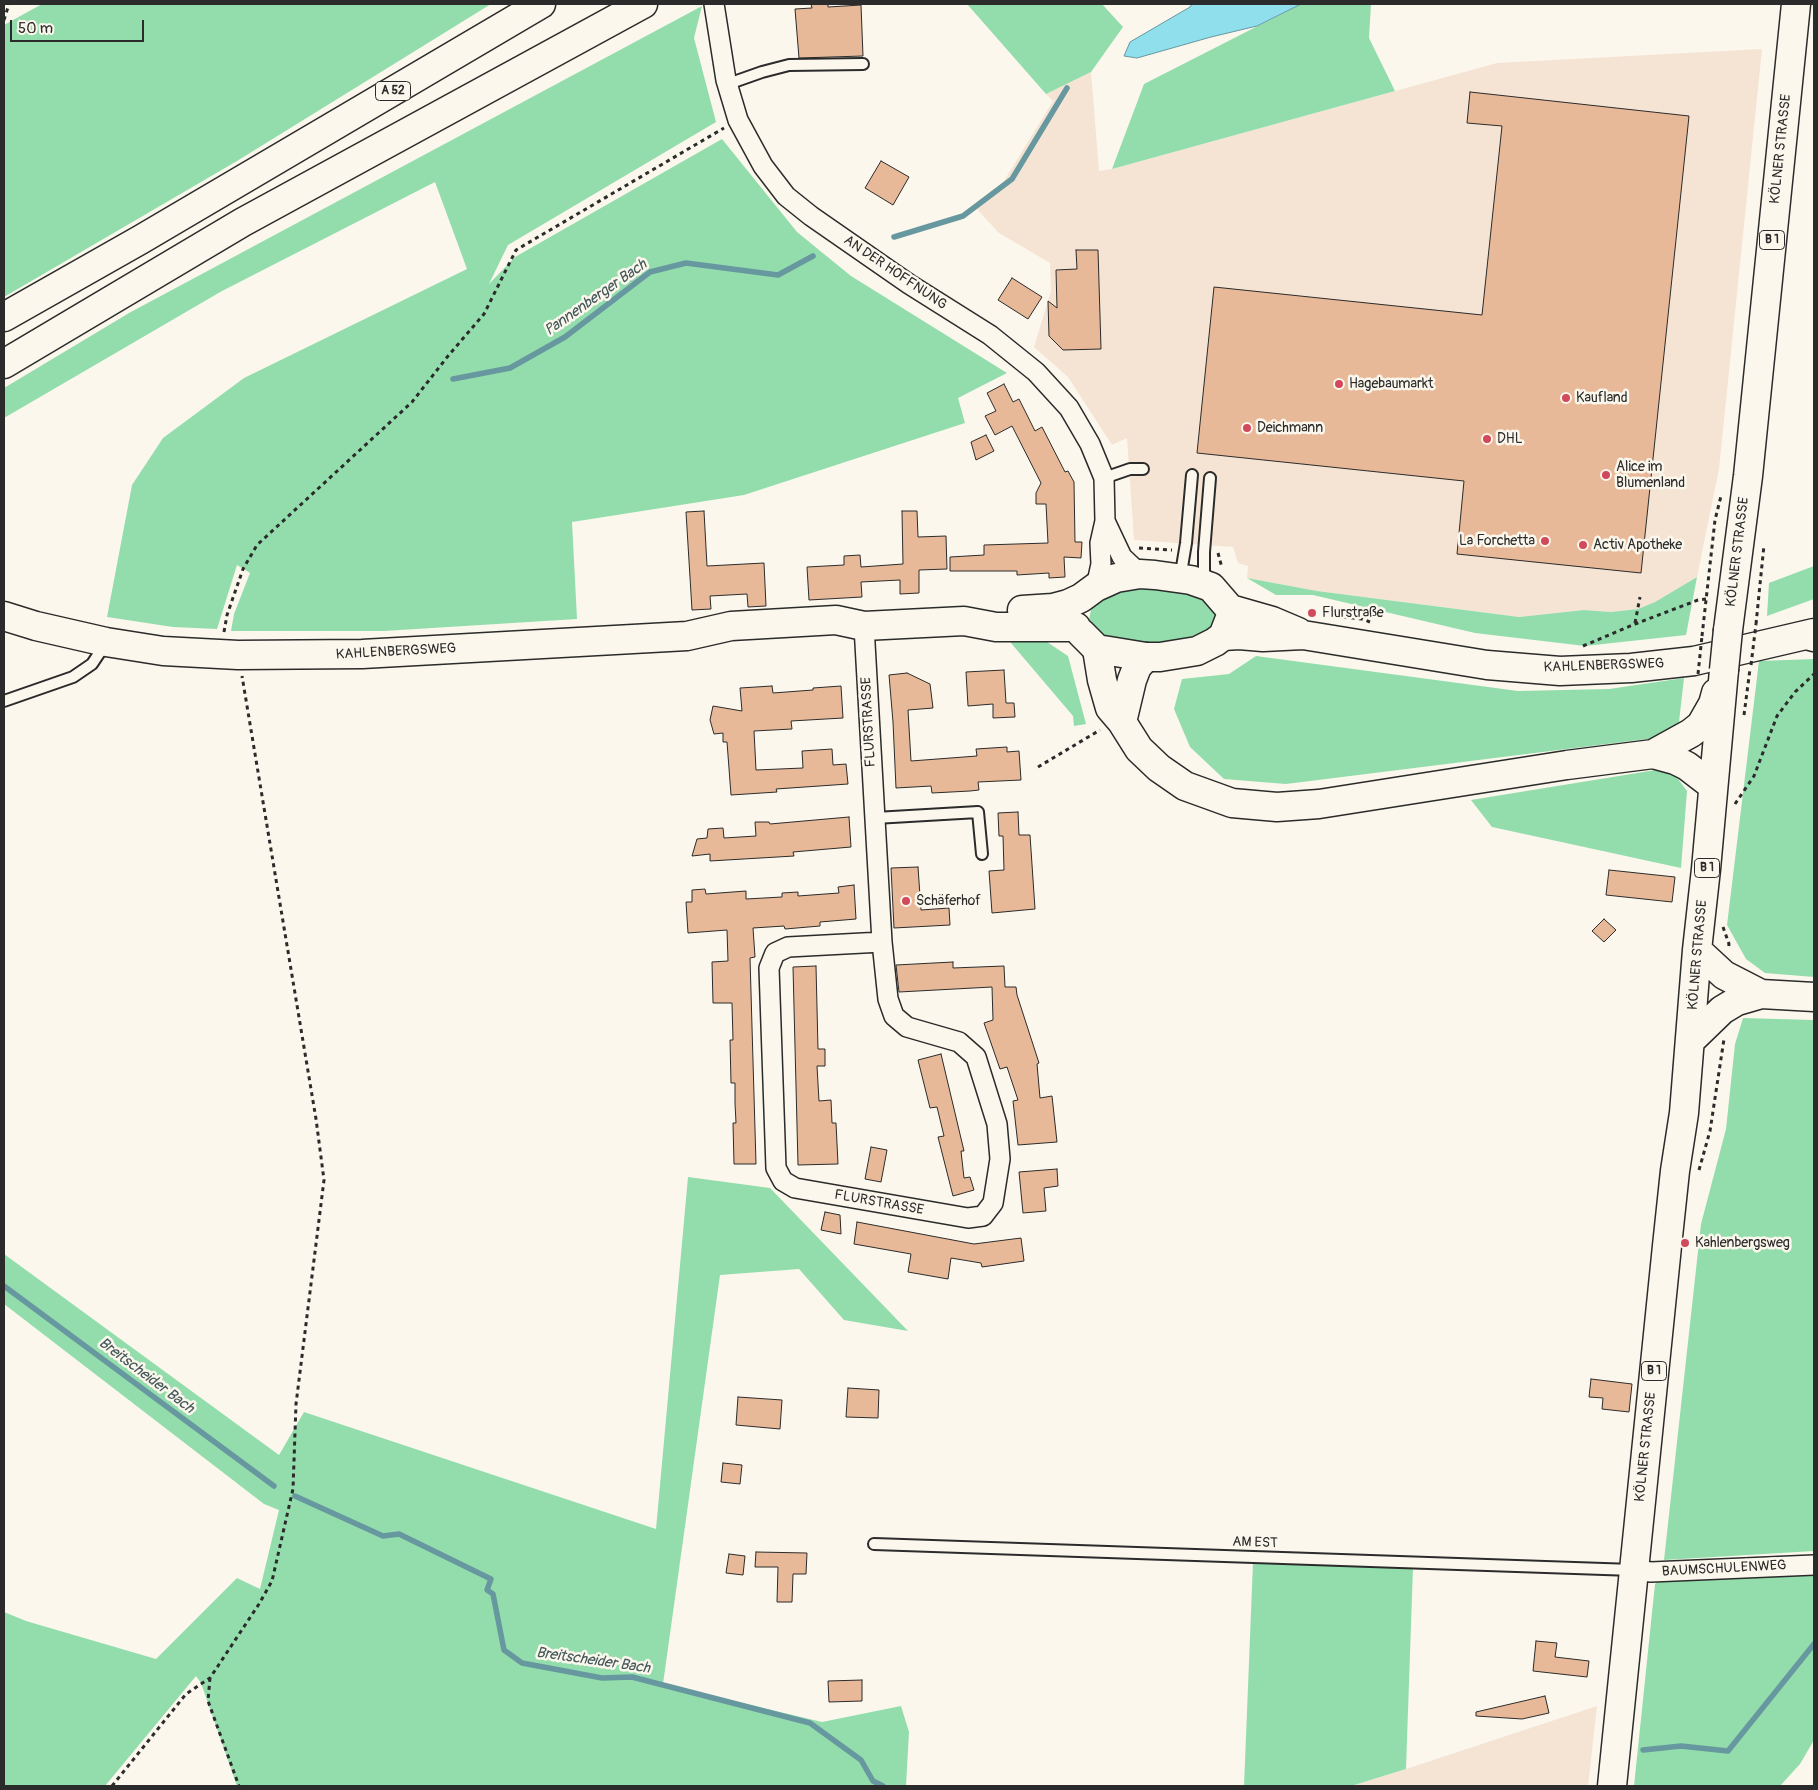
<!DOCTYPE html>
<meta charset="utf-8">
<style>
body{margin:0}
#map{position:relative;width:1818px;height:1790px;overflow:hidden;background:#fbf7ec;font-family:Pangolin,sans-serif}
canvas{display:block}
.frame{position:absolute;inset:0;border:5px solid #2b2b2b;pointer-events:none}
.scale{position:absolute;left:10px;top:20px;width:134px;height:22px;box-sizing:border-box;border:2px solid #2b2b2b;border-top:0;padding-left:6px;font-size:15px;line-height:18px;white-space:nowrap;color:#2b2b2b;-webkit-text-stroke:4px #fbf7ec;paint-order:stroke}
</style>
<div id="map">
<canvas width="1818" height="1790"></canvas>
<div class="frame"></div>
<div class="scale">50 m</div>
</div>
<script>
const c = document.querySelector('canvas').getContext('2d');
c.lineJoin = 'round';
function paint(path, color) { c.fillStyle = color; c.fill(path, 'evenodd'); }
const poly = rows => new Path2D(rows.map(r => 'M' + r).join(''));
function trace(path, color, width, dash) { c.strokeStyle = color; c.lineWidth = width; c.lineCap = dash ? 'butt' : 'round'; c.setLineDash(dash || []); c.stroke(path); }
function drawText(font, color, halo, rows, align = 'center') {
  c.font = font + ' Pangolin,sans-serif'; c.lineWidth = 5; c.setLineDash([]); c.textBaseline = 'middle'; c.strokeStyle = halo; c.fillStyle = color; for (const [text, x, y, turn = 0] of rows) {
    c.save(); c.translate(x, y); c.rotate((+turn || 0) * Math.PI / 180); c.textAlign = isNaN(turn) ? turn : align; if (halo) c.strokeText(text, 0, 0); c.fillText(text, 0, 0); c.restore();
  }
}
paint(poly([
 [1762,49,1719,469,1697,577,1655,602,1638,609,1611,612,1584,610,1519,617,1317,591,1247,578,1248,566,1238,563,1233,547,1134,540,1127,438,1112,445,1068,377,1034,347,1051,291,1050,263,999,233,975,207,996,194,1053,101,1046,94,1091,72,1099,171,1112,169,1497,63],
 [1597,1706,1588,1786,1351,1786,1406,1769]
]), '#f5e4d3');
paint(poly([
 [42,4,491,4,237,161,4,297,4,25],
 [967,4,1102,4,1123,27,1091,72,1046,94],
 [1301,4,1371,4,1369,38,1395,91,1112,169,1144,84],
 [702,6,694,38,716,122,508,245,489,284,515,257,722,139,797,232,851,276,1007,373,958,398,965,423,744,495,572,522,577,619,384,631,231,631,234,614,250,573,237,565,217,629,173,627,107,617,132,485,163,438,244,378,467,269,435,182,222,291,4,418,4,388,129,313],
 [1814,566,1814,599,1767,616,1769,583],
 [1697,577,1686,635,1585,646,1475,633,1313,595,1276,595,1247,578,1317,591,1519,617,1584,610,1611,612,1638,609,1655,602],
 [1133,585,1197,594,1223,612,1208,634,1166,646,1106,642,1088,624,1091,610,1098,600],
 [1011,636,1044,640,1068,656,1086,724,1074,726,1073,716,1011,643],
 [1256,656,1518,691,1609,689,1684,678,1679,722,1655,738,1286,784,1224,779,1190,747,1174,709,1182,679,1229,674],
 [1814,659,1814,977,1765,973,1746,959,1727,925,1759,661],
 [1662,769,1675,775,1687,791,1681,868,1492,827,1471,800],
 [1743,1018,1814,1020,1814,1551,1664,1560,1701,1224,1726,1129,1735,1044],
 [688,1177,770,1188,908,1331,844,1320,799,1269,720,1275,663,1684,822,1722,901,1706,909,1732,906,1786,237,1786,201,1683,196,1676,105,1786,4,1786,4,1612,26,1621,156,1659,237,1578,260,1589,279,1510,264,1504,4,1304,4,1254,279,1455,304,1412,656,1529],
 [1253,1562,1413,1567,1406,1769,1351,1786,1244,1786],
 [1814,1571,1814,1740,1800,1764,1780,1786,1634,1786,1655,1584,1666,1576]
]), '#93ddad');
const water = poly([
 [1192,4,1301,4,1257,26,1211,37,1137,58,1124,56,1130,42,1190,7,1192,4]
]);
paint(water, '#8fdfec');
trace(water, '#67979f', 1);
trace(poly([
 [894,237,963,216,1012,179,1067,88],
 [453,379,510,368,565,337,650,272,686,263,778,275,813,256],
 [4,1286,274,1486],
 [295,1496,383,1536,399,1534,491,1579,487,1590,493,1594,504,1650,522,1663,602,1678,632,1677,810,1723,861,1760,873,1781,883,1786],
 [1643,1750,1681,1746,1728,1751,1814,1644]
]), '#67979f', 5.5);
const building = poly([
 [811,4,828,4,828,7,861,5,863,56,799,58,795,9,812,8,811,4],
 [1470,92,1689,116,1641,573,1457,554,1464,481,1197,453,1214,287,1482,315,1502,126,1467,123,1470,92],
 [881,161,909,177,893,205,865,188,881,161],
 [1076,250,1098,250,1101,349,1063,350,1049,336,1048,301,1057,308,1056,270,1077,269,1076,250],
 [1012,278,1042,297,1028,319,998,300,1012,278],
 [1004,384,1013,402,1019,399,1035,431,1042,427,1065,472,1068,471,1074,482,1075,542,1082,542,1081,558,1064,557,1065,577,1049,578,1049,573,1017,575,1017,571,950,571,950,557,984,555,984,545,1048,543,1046,504,1036,504,1036,493,1041,483,1012,426,995,435,985,416,996,411,987,393,1004,384],
 [986,435,994,451,976,460,971,442,986,435],
 [704,511,707,566,764,563,766,606,748,607,747,594,710,596,711,609,692,610,686,512,704,511],
 [902,511,917,511,918,537,946,536,947,569,919,570,919,593,900,594,900,580,861,582,862,597,809,600,807,567,844,565,844,556,860,555,861,567,903,564,902,511],
 [1004,670,1006,703,1014,703,1015,717,993,718,993,704,968,706,966,672,1004,670],
 [907,673,930,684,933,708,908,710,911,761,977,756,976,749,1007,747,1007,752,1019,751,1021,780,978,782,979,790,970,791,932,793,931,786,896,788,893,722,889,675,907,673],
 [772,686,773,693,813,690,813,688,841,686,843,718,791,721,792,729,754,731,756,770,803,768,802,751,832,749,833,765,846,764,848,784,776,789,777,792,731,795,727,742,723,742,723,733,714,734,710,720,713,706,742,711,740,688,772,686],
 [1018,812,1019,835,1030,835,1035,909,992,913,989,871,1004,870,1003,836,999,836,998,813,1018,812],
 [849,817,851,847,793,852,794,856,710,861,710,854,692,856,697,839,707,838,708,829,723,828,724,838,756,836,755,822,769,822,770,824,849,817],
 [918,867,921,910,949,908,950,925,894,928,891,868,918,867],
 [1609,870,1675,877,1672,902,1606,895,1609,870],
 [854,885,856,919,820,922,820,926,785,929,784,926,753,928,755,957,750,958,756,1164,734,1164,733,1123,736,1123,735,1103,735,1083,731,1083,730,1040,733,1040,732,1003,713,1003,712,962,728,961,727,930,688,933,686,902,692,902,692,890,705,889,706,894,746,891,746,899,782,897,782,893,798,892,798,896,839,893,838,887,854,885],
 [1604,919,1616,930,1604,942,1592,931,1604,919],
 [953,962,953,968,1004,966,1005,987,1016,987,1017,995,1039,1063,1037,1064,1040,1098,1052,1096,1057,1142,1018,1145,1013,1101,1018,1100,1007,1067,1000,1069,984,1023,993,1020,992,987,899,992,896,965,953,962],
 [816,966,818,1049,825,1049,825,1066,817,1066,819,1101,831,1100,832,1123,836,1123,838,1164,798,1165,793,967,816,966],
 [941,1054,964,1151,961,1151,964,1178,970,1177,974,1190,953,1196,938,1137,944,1136,937,1107,930,1108,918,1060,941,1054],
 [871,1147,887,1150,881,1182,865,1179,871,1147],
 [1057,1169,1058,1186,1044,1188,1046,1211,1023,1213,1019,1172,1057,1169],
 [825,1212,840,1215,841,1234,821,1230,825,1212],
 [857,1222,974,1244,1021,1238,1024,1261,982,1267,981,1263,951,1258,948,1279,908,1272,911,1254,854,1244,857,1222],
 [1591,1379,1632,1384,1629,1412,1602,1409,1603,1398,1589,1397,1591,1379],
 [848,1388,879,1390,878,1418,846,1417,848,1388],
 [738,1397,782,1400,780,1429,736,1425,738,1397],
 [723,1463,742,1465,740,1484,721,1482,723,1463],
 [756,1552,807,1553,806,1574,793,1574,792,1602,777,1602,778,1567,755,1567,756,1552],
 [729,1554,745,1556,743,1575,726,1573,729,1554],
 [1536,1641,1557,1643,1555,1657,1589,1661,1587,1677,1533,1671,1536,1641],
 [862,1680,862,1701,829,1702,828,1681,862,1680],
 [1545,1696,1549,1713,1522,1719,1476,1716,1476,1712,1545,1696]
]);
paint(building, '#e8b999');
trace(building, '#2b2b2b', 1);
const lane = poly([
 [728,84,762,72,789,65,863,64],
 [1104,478,1130,469,1143,469],
 [1178,577,1182,567,1186,543,1192,475],
 [1209,582,1204,572,1204,552,1210,478],
 [4,701,73,677,92,664,106,643],
 [875,818,978,812,982,854],
 [874,1544,1633,1570]
]);
const street = poly([
 [714,4,726,80,738,120,763,166,786,196,811,216,909,284,990,335,1036,372,1069,408,1090,444,1104,478,1105,521,1100,543,1101,564,1096,587],
 [1105,521,1122,557,1140,574],
 [864,626,882,942,788,947,775,953,769,968,776,1168,783,1181,795,1188,968,1218,983,1216,993,1203,1000,1159,997,1124,976,1057,959,1042,907,1027,894,1016,888,999,882,942],
 [1634,1570,1651,1572,1814,1565]
]);
const secondary = poly([
 [1022,610,1053,608,1068,604,1081,598,1096,587,1116,578,1140,574,1155,575,1191,580,1211,587,1230,609,1272,621,1298,632],
 [4,616,36,626,106,642,163,651,238,655,362,654,687,636,731,626,836,620,864,626,964,621,996,627,1076,627],
 [1081,633,1097,649,1146,657,1160,657,1197,651,1215,642,1223,636,1230,618],
 [1223,636,1239,635,1263,637,1303,635,1487,665,1560,671,1631,668,1694,661,1814,633]
]);
const primary = poly([
 [1728,630,1748,476,1796,4],
 [1807,635,1814,637],
 [1097,649,1102,680,1110,708,1122,722,1139,749,1159,768,1185,786,1232,803,1277,807,1319,804,1567,765,1653,754,1691,733,1701,725,1713,704,1716,693],
 [1122,722,1132,680,1137,667,1146,657],
 [1653,754,1675,760,1687,766,1713,786],
 [1697,950,1724,975,1761,994],
 [1690,1041,1722,1010,1737,1001,1761,994,1814,997],
 [1612,1786,1667,1246,1675,1171,1684,1113,1697,950,1706,869,1724,670]
]);
const highway = poly([
 [4,317,140,240,541,4],
 [4,364,243,222,643,4]
]);
trace(lane, '#2b2b2b', 14);
trace(street, '#2b2b2b', 22);
trace(secondary, '#2b2b2b', 31);
trace(primary, '#2b2b2b', 31);
trace(highway, '#2b2b2b', 31);
trace(poly([
 [4,20,9,4],
 [1139,548,1172,550],
 [1218,553,1222,568],
 [1335,616,1362,619,1370,622],
 [1635,623,1640,597],
 [1756,624,1764,545],
 [224,632,227,615,243,569,257,545,412,402,448,356,484,314,516,250,724,128],
 [1702,636,1715,520,1721,496],
 [1583,646,1635,624,1698,600,1706,599],
 [1744,715,1750,669],
 [1038,767,1100,730],
 [1735,804,1754,776,1777,716,1795,692,1814,674],
 [1723,927,1729,944,1728,950],
 [1699,1170,1710,1131,1724,1039],
 [210,1678,208,1701,239,1786],
 [112,1786,186,1694,210,1678,259,1604,272,1581,293,1489,296,1404,324,1180,316,1119,242,676]
]), '#2b2b2b', 3, [4, 4]);
trace(lane, '#fbf7ec', 10);
trace(street, '#fbf7ec', 19);
trace(secondary, '#fbf7ec', 28);
trace(primary, '#fbf7ec', 28);
trace(highway, '#fbf7ec', 28);
const primaryBridge = poly([
 [1724,670,1728,630]
]);
trace(primaryBridge, '#2b2b2b', 31, []);
trace(poly([
 [1751,665,1756,624],
 [1698,674,1702,636]
]), '#2b2b2b', 3, [4, 4]);
trace(primaryBridge, '#fbf7ec', 28);
for (const [x, y, r, color] of [
 [1339,384,5,"#d1495b"],
 [1566,398,5,"#d1495b"],
 [1247,428,5,"#d1495b"],
 [1487,439,5,"#d1495b"],
 [1606,475,5,"#d1495b"],
 [1545,541,5,"#d1495b"],
 [1583,545,5,"#d1495b"],
 [1312,613,5,"#d1495b"],
 [906,901,5,"#d1495b"],
 [1685,1243,5,"#d1495b"]
]) { const dot = new Path2D(); dot.arc(x, y, r, 0, 2 * Math.PI); c.fillStyle = color; c.fill(dot); trace(dot, '#fbf7ec', 2); }
for (const [x, y, w] of [
 [393,91,35],
 [1772,240,25],
 [1707,868,25],
 [1654,1371,25]
]) { const box = new Path2D(); box.roundRect(x - w / 2, y - 9.5, w, 19, 4); c.fillStyle = '#fbf7ec'; c.fill(box); trace(box, '#2b2b2b', 1); }
drawText('bold 12px', '#2b2b2b', null, [
 ["A 52",393,91],
 ["B 1",1772,240],
 ["B 1",1707,868],
 ["B 1",1654,1371]
]);
drawText('14px', '#2b2b2b', '#fbf7ec', [
 ["KÖLNER STRASSE",1781,149,-84],
 ["AN DER HOFFNUNG",895,273,34],
 ["KÖLNER STRASSE",1738,552,-83],
 ["KAHLENBERGSWEG",396,652,-3],
 ["KAHLENBERGSWEG",1604,666,-2],
 ["FLURSTRASSE",869,722,-93],
 ["KÖLNER STRASSE",1698,955,-85],
 ["FLURSTRASSE",879,1203,10],
 ["KÖLNER STRASSE",1646,1447,-84],
 ["AM EST",1255,1543,2],
 ["BAUMSCHULENWEG",1724,1569,-3]
]);
drawText('14px', '#2b2b2b', '#fbf7ec', [
 ["Hagebaumarkt",1349,384],
 ["Kaufland",1576,398],
 ["Deichmann",1257,428],
 ["DHL",1497,439],
 ["Alice im",1616,467],
 ["Blumenland",1616,483],
 ["La Forchetta",1535,541,"right"],
 ["Activ Apotheke",1593,545],
 ["Flurstraße",1322,613],
 ["Schäferhof",916,901],
 ["Kahlenbergsweg",1695,1243]
], 'left');
drawText('italic 15px', '#44585b', '#fbf7ec', [
 ["Pannenberger Bach",596,298,-35],
 ["Breitscheider Bach",146,1376,37],
 ["Breitscheider Bach",593,1661,8]
]);
</script>
